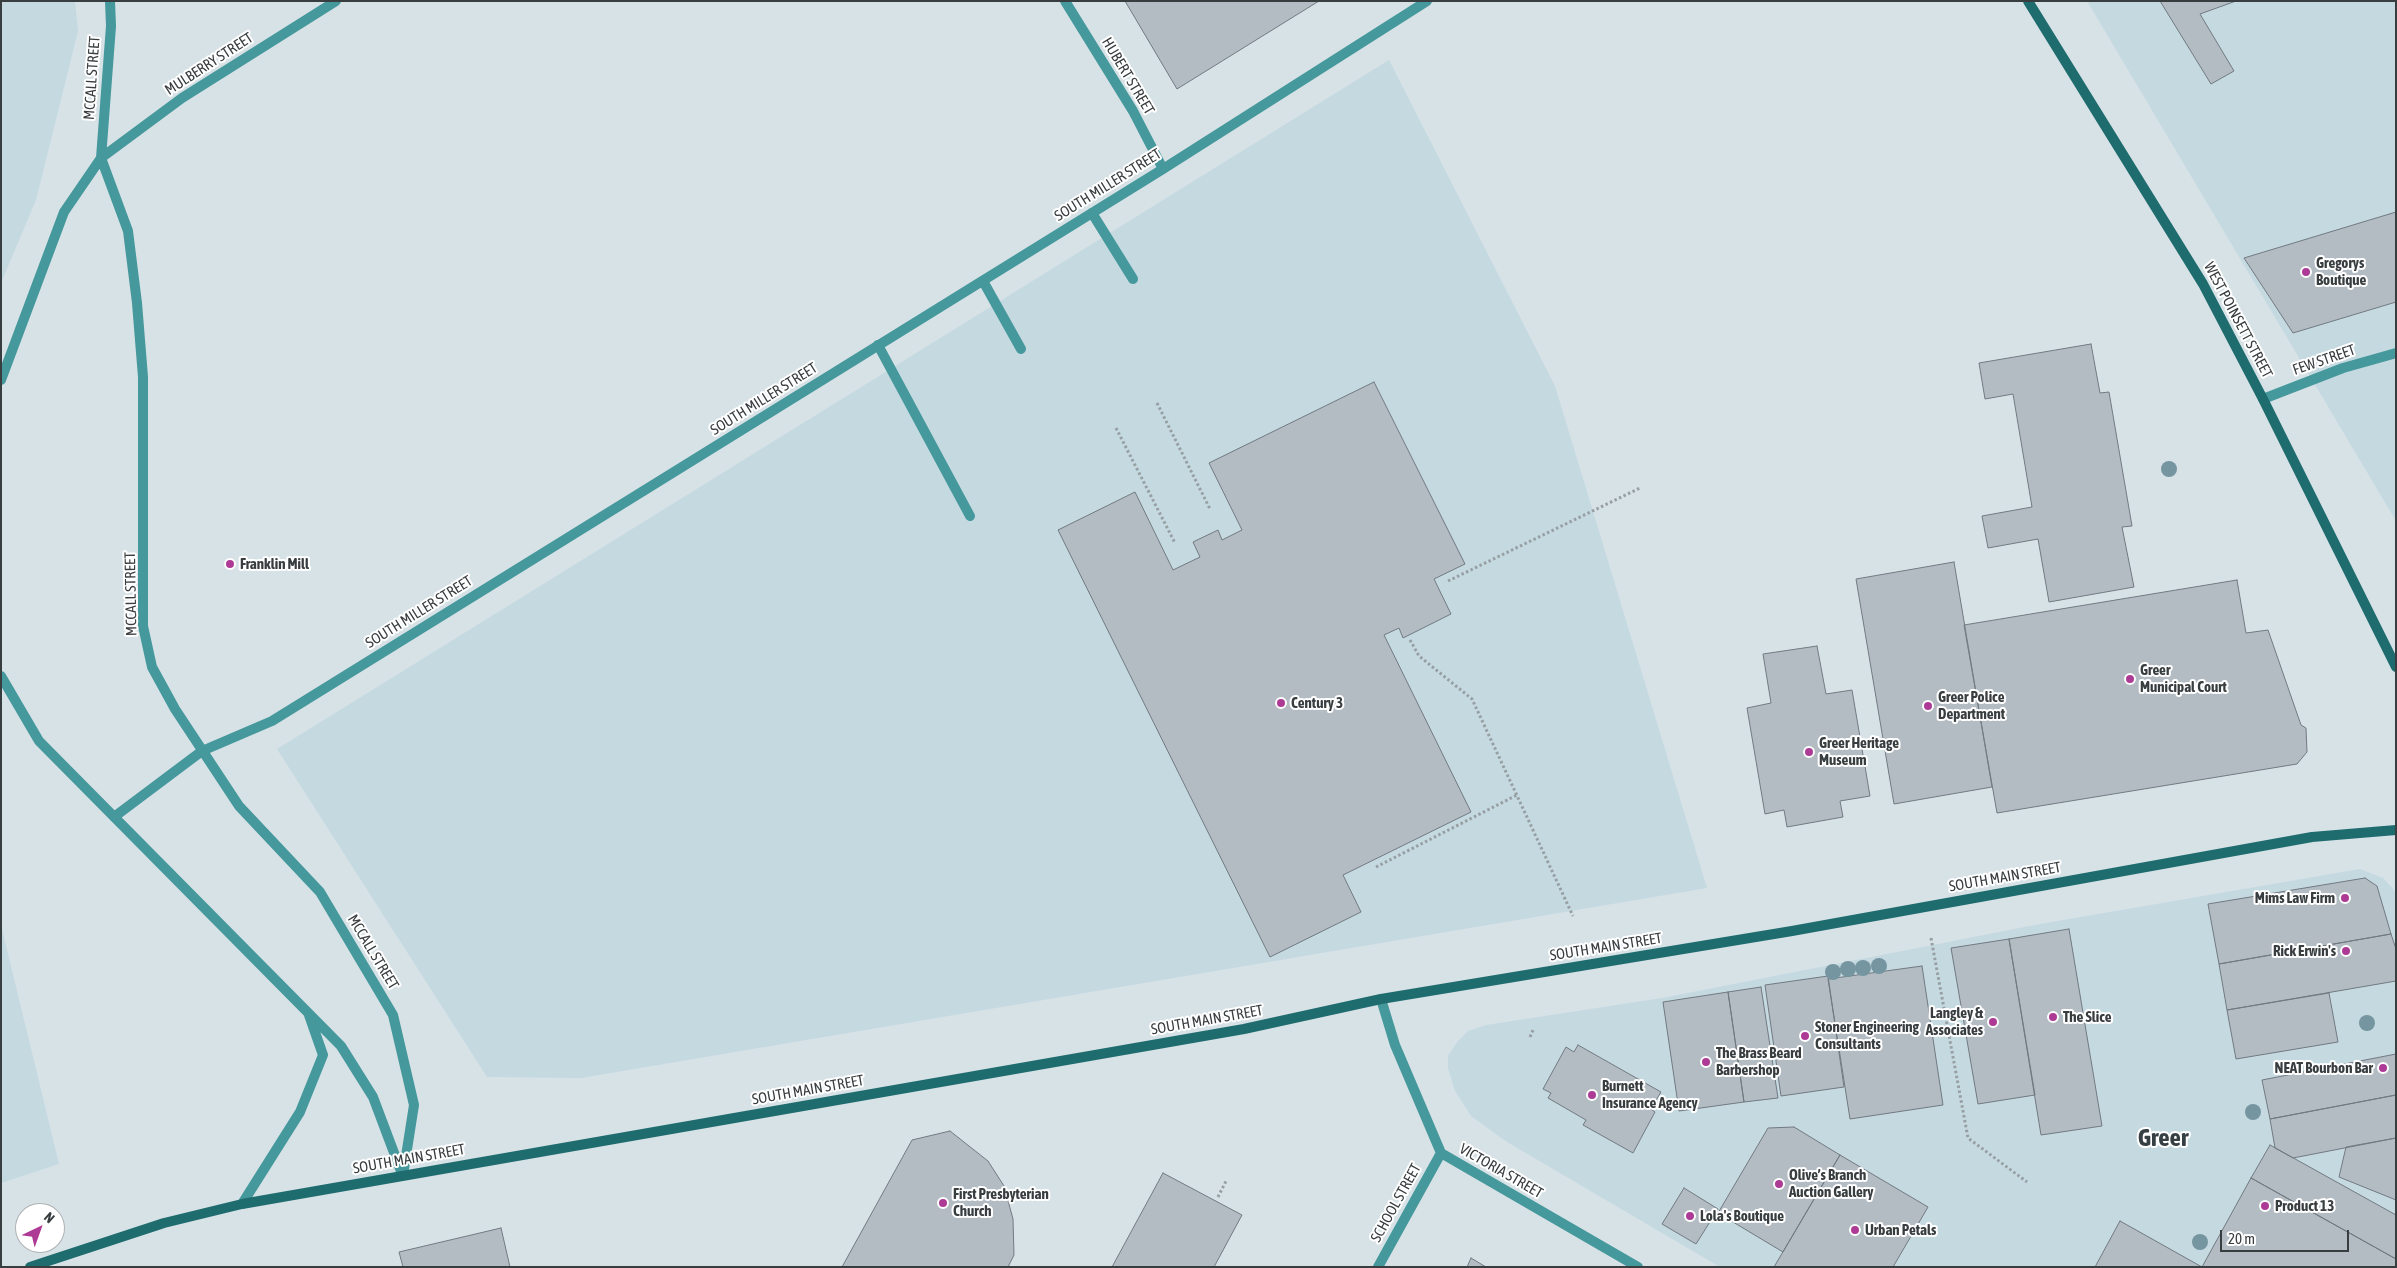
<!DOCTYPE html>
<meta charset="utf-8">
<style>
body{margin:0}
#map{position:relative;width:2397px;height:1268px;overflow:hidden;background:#d7e2e7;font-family:"Asap Condensed",sans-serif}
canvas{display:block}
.frame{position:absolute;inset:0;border:2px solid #383d3f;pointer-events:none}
.north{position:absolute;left:15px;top:1203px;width:50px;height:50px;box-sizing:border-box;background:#fff;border:1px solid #afb1b2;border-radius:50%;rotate:42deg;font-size:14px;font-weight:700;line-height:20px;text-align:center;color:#383d3f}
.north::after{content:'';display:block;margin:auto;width:18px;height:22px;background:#ad3b96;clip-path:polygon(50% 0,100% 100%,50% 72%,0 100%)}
.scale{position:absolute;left:2220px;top:1230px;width:129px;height:22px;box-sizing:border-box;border:2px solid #383d3f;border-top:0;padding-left:6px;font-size:15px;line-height:18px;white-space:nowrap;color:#383d3f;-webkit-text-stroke:4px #fff;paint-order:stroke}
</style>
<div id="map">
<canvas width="2397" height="1268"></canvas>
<div class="frame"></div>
<div class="north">N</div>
<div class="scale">20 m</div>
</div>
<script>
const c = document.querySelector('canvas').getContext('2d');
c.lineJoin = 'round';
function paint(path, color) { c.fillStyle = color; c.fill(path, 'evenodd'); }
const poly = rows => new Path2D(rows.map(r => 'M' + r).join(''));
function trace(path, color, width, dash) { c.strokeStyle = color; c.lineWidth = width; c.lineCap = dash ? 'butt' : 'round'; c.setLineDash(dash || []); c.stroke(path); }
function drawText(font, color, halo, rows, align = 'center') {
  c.font = font + ' "Asap Condensed",sans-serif'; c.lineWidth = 4; c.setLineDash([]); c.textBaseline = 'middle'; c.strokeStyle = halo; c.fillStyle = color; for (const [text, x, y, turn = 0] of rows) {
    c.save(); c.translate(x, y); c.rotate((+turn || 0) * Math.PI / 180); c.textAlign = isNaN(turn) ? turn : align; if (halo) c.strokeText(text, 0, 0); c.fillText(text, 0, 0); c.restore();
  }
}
paint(poly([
 [1,1,75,1,78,31,36,200,1,283],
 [2087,1,2396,1,2396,521],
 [1389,60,1555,386,1707,888,581,1078,487,1077,277,749],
 [2360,869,2383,878,2396,892,2396,1267,1720,1267,1507,1142,1471,1116,1455,1091,1448,1068,1448,1056,1458,1041,1468,1031,1486,1025,1662,998,2040,924],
 [1,925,59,1164,1,1183]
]), '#c5d9e1');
const building = poly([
 [1125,1,1319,1,1177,89,1125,1],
 [2160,1,2236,1,2200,14,2234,71,2211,84,2160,1],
 [2396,212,2396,302,2293,333,2244,258,2396,212],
 [2091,344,2100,393,2109,392,2132,526,2122,527,2134,587,2049,602,2038,539,1988,548,1982,516,2032,507,2013,394,1985,399,1979,363,2091,344],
 [1374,382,1465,564,1434,579,1451,614,1403,638,1399,628,1384,635,1471,812,1343,875,1361,912,1270,957,1058,530,1135,492,1173,570,1200,557,1193,542,1218,530,1222,540,1242,530,1209,463,1374,382],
 [1954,562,1992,787,1894,804,1856,579,1954,562],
 [2237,580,2246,633,2268,630,2301,725,2306,728,2307,752,2297,764,1997,813,1964,625,2237,580],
 [1817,646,1826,694,1852,690,1870,796,1840,801,1843,817,1787,827,1784,810,1765,814,1747,708,1771,703,1763,654,1817,646],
 [2365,878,2377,886,2391,934,2219,964,2208,904,2365,878],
 [2069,929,2102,1126,2041,1135,2009,939,2069,929],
 [2391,934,2396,949,2396,981,2227,1010,2219,964,2391,934],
 [2009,939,2035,1095,1978,1104,1951,948,2009,939],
 [1922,966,1943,1105,1850,1119,1828,979,1922,966],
 [1828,976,1844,1087,1781,1096,1765,985,1828,976],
 [1761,987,1778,1098,1744,1102,1728,992,1761,987],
 [1728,992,1744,1102,1679,1111,1663,1002,1728,992],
 [2329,993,2338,1042,2236,1059,2227,1010,2329,993],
 [1578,1045,1661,1092,1651,1109,1655,1112,1633,1153,1583,1125,1586,1120,1548,1098,1551,1093,1543,1089,1566,1047,1574,1052,1578,1045],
 [2396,1054,2396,1095,2270,1119,2262,1080,2396,1054],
 [2396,1095,2396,1138,2293,1158,2275,1148,2270,1119,2396,1095],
 [1794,1127,1840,1155,1783,1252,1718,1213,1768,1128,1794,1127],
 [950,1131,988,1161,1004,1186,1013,1219,1014,1255,1008,1267,842,1267,912,1140,950,1131],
 [2396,1138,2396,1200,2339,1177,2346,1147,2396,1138],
 [2270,1145,2396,1215,2396,1259,2251,1178,2270,1145],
 [1840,1155,1928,1207,1893,1267,1774,1267,1840,1155],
 [1163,1173,1242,1215,1214,1267,1112,1267,1163,1173],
 [2251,1178,2396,1259,2396,1267,2202,1267,2251,1178],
 [1684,1188,1718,1209,1696,1244,1662,1224,1684,1188],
 [2120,1221,2202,1267,2095,1267,2120,1221],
 [501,1228,510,1267,403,1267,399,1252,501,1228],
 [1471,1258,1486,1267,1467,1267,1471,1258]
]);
paint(building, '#b3bbc3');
trace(building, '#727a81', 1);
trace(poly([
 [1157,403,1210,509],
 [1116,428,1175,543],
 [1448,581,1640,488],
 [1410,640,1419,656,1472,699,1573,916],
 [1376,867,1517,795],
 [1931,938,1968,1138,2027,1182],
 [1530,1037,1534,1028],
 [1218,1197,1226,1181]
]), '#979fa3', 3, [2.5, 2.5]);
trace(poly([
 [1092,213,1133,279],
 [983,281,1021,349],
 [878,345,970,516]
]), '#45989b', 10);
trace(poly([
 [110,1,111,26,101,158,128,231,137,303,143,377,143,626,152,667,175,709,239,806,320,892,393,1015,414,1105,403,1175],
 [1065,1,1133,111,1163,169],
 [1,380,64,212,101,158,182,98,336,1],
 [2263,399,2343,368,2396,353],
 [1,676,39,741,341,1046,373,1097,402,1174],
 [114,817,202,751,272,721,1163,169,1427,1],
 [1381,999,1395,1045,1441,1153,1638,1267],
 [242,1204,300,1112,323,1055,309,1015],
 [1378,1267,1441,1153]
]), '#45989b', 10);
trace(poly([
 [2028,1,2203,284,2263,399,2396,667],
 [30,1267,164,1223,242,1204,1244,1029,1381,999,1792,931,2312,837,2396,830]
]), '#1f6c6f', 10);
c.fillStyle = '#7595a0';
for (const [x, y] of [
 [2169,469],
 [1879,966],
 [1863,968],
 [1848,969],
 [1833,972],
 [2367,1023],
 [2253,1112],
 [2200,1242]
]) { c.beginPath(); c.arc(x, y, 8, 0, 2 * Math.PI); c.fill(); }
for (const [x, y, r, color] of [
 [2306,272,5,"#ad3b96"],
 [230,564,5,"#ad3b96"],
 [2130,679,5,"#ad3b96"],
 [1281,703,5,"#ad3b96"],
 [1928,706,5,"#ad3b96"],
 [1809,752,5,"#ad3b96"],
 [2345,898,5,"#ad3b96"],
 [2346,951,5,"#ad3b96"],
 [2053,1017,5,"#ad3b96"],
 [1993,1022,5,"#ad3b96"],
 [1805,1036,5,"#ad3b96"],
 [1706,1062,5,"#ad3b96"],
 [2383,1068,5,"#ad3b96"],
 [1592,1095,5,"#ad3b96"],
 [1779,1184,5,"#ad3b96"],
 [943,1203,5,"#ad3b96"],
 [2265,1206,5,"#ad3b96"],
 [1690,1216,5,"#ad3b96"],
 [1855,1230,5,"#ad3b96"]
]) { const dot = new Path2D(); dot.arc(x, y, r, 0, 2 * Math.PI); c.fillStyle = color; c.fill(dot); trace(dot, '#fff', 2); }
drawText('15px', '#383d3f', '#fff', [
 ["MULBERRY STREET",209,64,-33],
 ["HUBERT STREET",1128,76,59],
 ["MCCALL STREET",92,78,-86],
 ["SOUTH MILLER STREET",1108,185,-32],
 ["WEST POINSETT STREET",2238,320,62],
 ["FEW STREET",2324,360,-19],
 ["SOUTH MILLER STREET",764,399,-32],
 ["MCCALL STREET",131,594,-91],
 ["SOUTH MILLER STREET",419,612,-32],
 ["SOUTH MAIN STREET",2005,877,-10],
 ["SOUTH MAIN STREET",1606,947,-9],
 ["MCCALL STREET",373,952,59],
 ["SOUTH MAIN STREET",1207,1020,-10],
 ["SOUTH MAIN STREET",808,1090,-10],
 ["SOUTH MAIN STREET",409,1159,-10],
 ["VICTORIA STREET",1501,1171,30],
 ["SCHOOL STREET",1396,1203,-61]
]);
drawText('bold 15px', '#383d3f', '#fff', [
 ["Gregorys",2316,263],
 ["Boutique",2316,280],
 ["Franklin Mill",240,564],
 ["Greer",2140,670],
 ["Municipal Court",2140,687],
 ["Greer Police",1938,697],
 ["Department",1938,714],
 ["Century 3",1291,703],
 ["Greer Heritage",1819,743],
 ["Museum",1819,760],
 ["Mims Law Firm",2335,898,"right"],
 ["Rick Erwin's",2336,951,"right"],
 ["Langley &",1983,1013,"right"],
 ["Associates",1983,1030,"right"],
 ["The Slice",2063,1017],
 ["Stoner Engineering",1815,1027],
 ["Consultants",1815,1044],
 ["The Brass Beard",1716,1053],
 ["Barbershop",1716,1070],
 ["NEAT Bourbon Bar",2373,1068,"right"],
 ["Burnett",1602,1086],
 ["Insurance Agency",1602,1103],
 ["Olive’s Branch",1789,1175],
 ["Auction Gallery",1789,1192],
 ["First Presbyterian",953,1194],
 ["Church",953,1211],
 ["Product 13",2275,1206],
 ["Lola's Boutique",1700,1216],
 ["Urban Petals",1865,1230]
], 'left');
drawText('bold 25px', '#363f43', '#fff', [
 ["Greer",2163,1138]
]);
</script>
